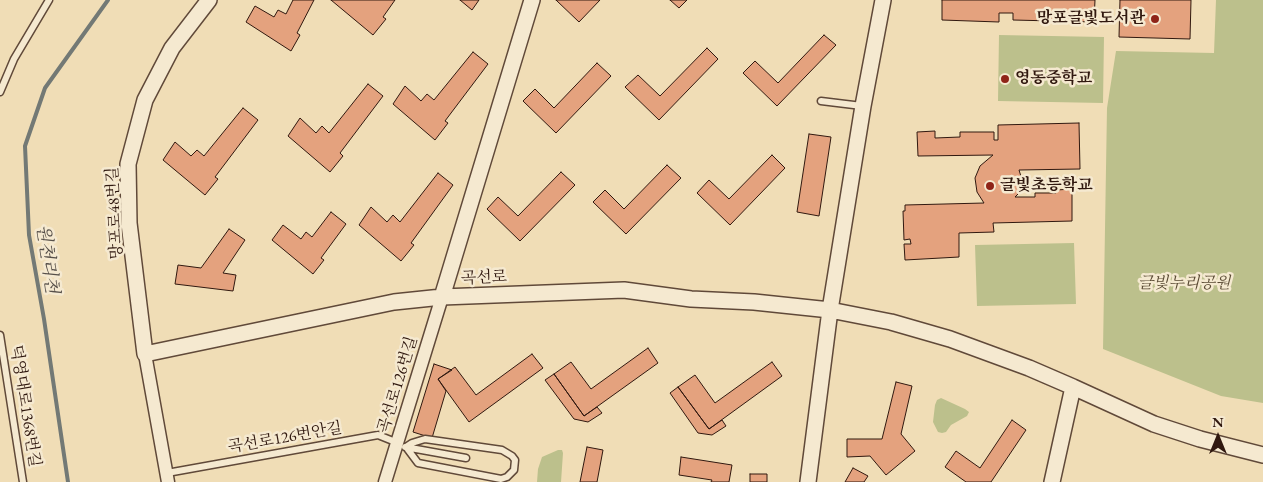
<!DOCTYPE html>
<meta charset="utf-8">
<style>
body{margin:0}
#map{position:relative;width:1263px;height:482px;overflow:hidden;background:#f0ddb6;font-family:"EB Garamond",serif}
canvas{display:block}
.north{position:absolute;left:1193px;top:412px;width:50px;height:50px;-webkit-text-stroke:4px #f5e9d0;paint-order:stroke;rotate:0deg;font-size:14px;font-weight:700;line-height:20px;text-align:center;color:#30180f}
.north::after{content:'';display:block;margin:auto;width:18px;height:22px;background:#30180f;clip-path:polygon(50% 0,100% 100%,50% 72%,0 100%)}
</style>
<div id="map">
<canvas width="1263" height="482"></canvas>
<div class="north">N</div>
</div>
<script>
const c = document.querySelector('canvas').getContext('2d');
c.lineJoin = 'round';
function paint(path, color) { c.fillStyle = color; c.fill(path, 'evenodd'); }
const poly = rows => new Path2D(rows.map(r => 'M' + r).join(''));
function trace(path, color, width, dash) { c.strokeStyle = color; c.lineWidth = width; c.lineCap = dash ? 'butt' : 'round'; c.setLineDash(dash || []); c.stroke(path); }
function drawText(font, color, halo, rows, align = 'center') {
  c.font = font + ' "EB Garamond","Noto Serif KR",serif'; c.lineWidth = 5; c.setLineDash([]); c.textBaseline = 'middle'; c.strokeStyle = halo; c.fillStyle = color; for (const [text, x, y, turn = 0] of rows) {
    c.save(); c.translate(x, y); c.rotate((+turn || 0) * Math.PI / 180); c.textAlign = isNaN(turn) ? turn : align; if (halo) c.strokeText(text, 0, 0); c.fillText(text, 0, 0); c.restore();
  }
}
paint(poly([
 [1216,0,1263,0,1263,403,1221,396,1103,349,1107,108,1116,51,1214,53],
 [999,35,1104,37,1103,103,998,101],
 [1074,243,1076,304,977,306,975,245],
 [941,398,965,409,969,412,967,416,951,425,946,432,942,433,938,432,933,422,935,405,937,400],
 [558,450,562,450,563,453,561,482,537,482,538,469,542,457]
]), '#bcc08c');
trace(poly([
 [68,482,44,319,29,235,25,146,45,88,108,0]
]), '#737975', 4);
const building = poly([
 [293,0,314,0,297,33,300,35,291,51,246,22,255,6,274,17,278,10,286,14,293,0],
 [331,0,395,0,383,17,386,19,373,35,331,0],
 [460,0,479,0,472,10,460,0],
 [556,0,600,0,579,22,556,0],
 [670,0,687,0,679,8,670,0],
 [942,0,1095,0,1094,22,1013,20,1013,13,999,13,999,22,942,20,942,0],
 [1120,0,1191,0,1190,39,1119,37,1120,0],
 [824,35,836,45,777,106,743,73,755,61,778,83,824,35],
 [707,48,718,59,659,120,625,87,638,75,660,96,707,48],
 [473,52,488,64,445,121,448,123,435,140,393,104,405,86,421,101,427,94,434,100,473,52],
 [597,63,611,76,556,133,523,101,535,89,554,108,597,63],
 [368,84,383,96,340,153,343,156,330,172,288,136,300,118,316,133,322,126,329,133,368,84],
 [243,108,258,120,215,177,218,179,205,195,163,160,175,142,191,156,197,150,204,156,243,108],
 [1079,123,1080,169,1019,170,1023,183,1020,192,1015,197,1035,197,1035,193,1056,193,1056,190,1072,189,1072,221,993,223,994,232,959,233,959,257,905,260,904,244,911,244,910,239,904,240,903,211,905,211,905,205,984,203,977,192,975,178,980,166,993,155,918,156,917,132,935,131,935,138,960,137,960,132,994,132,994,140,998,140,998,125,1079,123],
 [809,134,831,137,819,216,797,212,809,134],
 [772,155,785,168,730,225,697,193,709,180,729,199,772,155],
 [667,165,681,178,626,234,593,202,605,190,624,209,667,165],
 [561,172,575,185,520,241,487,209,498,197,518,216,561,172],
 [438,173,453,185,411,243,414,245,401,261,359,225,371,207,387,222,393,215,400,222,438,173],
 [331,212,346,224,321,258,324,260,313,274,272,240,283,225,301,239,306,232,312,237,331,212],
 [229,229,245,240,223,273,236,275,233,291,175,284,178,265,201,268,229,229],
 [648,348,658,363,584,416,554,374,571,362,591,389,648,348],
 [532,354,543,368,469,422,438,379,455,367,476,395,532,354],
 [772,362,782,376,709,429,678,387,695,375,715,403,772,362],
 [434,364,452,370,438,379,446,391,432,438,413,432,434,364],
 [554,374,584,416,597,407,602,413,588,422,574,419,545,380,554,374],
 [896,382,912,386,901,434,915,451,886,475,870,456,847,457,847,439,882,439,896,382],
 [678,387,709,429,722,420,726,426,712,435,698,433,670,393,678,387],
 [1012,420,1026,430,991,482,966,482,945,467,956,451,980,468,1012,420],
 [587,447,603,450,597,482,580,482,587,447],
 [681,457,732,465,729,482,711,482,712,480,679,475,681,457],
 [853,468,868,476,864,482,845,482,853,468],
 [750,474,767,474,767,482,750,482,750,474]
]);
paint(building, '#e4a27e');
trace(building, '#30180f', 1);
const service = poly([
 [0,92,14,59,49,0],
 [821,101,862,106],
 [0,335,23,482],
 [425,439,502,450,512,456,515,460,514,470,507,477,501,479,418,463,406,447,412,443,425,439],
 [405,447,466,458],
 [167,473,378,435,398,443]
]);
const minor = poly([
 [145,354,168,482],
 [385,482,442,297]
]);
const tertiary = poly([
 [209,0,172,48,145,100,128,164,129,223,145,354,394,302,442,297,624,290,691,299,754,302,830,310,891,322,950,339,1029,368,1073,387],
 [442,297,532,0],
 [808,482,830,310,863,106,883,0],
 [1052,482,1073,387,1154,424,1200,439,1263,455]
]);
trace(service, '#604939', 9);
trace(minor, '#604939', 15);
trace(tertiary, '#604939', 18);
trace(service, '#f5e9d0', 6);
trace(minor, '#f5e9d0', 12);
trace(tertiary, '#f5e9d0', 15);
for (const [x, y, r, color] of [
 [1155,19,5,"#8f2418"],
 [1005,79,5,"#8f2418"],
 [990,186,5,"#8f2418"]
]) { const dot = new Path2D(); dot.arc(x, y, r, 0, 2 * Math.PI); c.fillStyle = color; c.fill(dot); trace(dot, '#f5e9d0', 2); }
drawText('bold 16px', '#30180f', '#f5e9d0', [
 ["망포글빛도서관",1145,19,"right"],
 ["영동중학교",1015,79],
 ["글빛초등학교",1000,186]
], 'left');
drawText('16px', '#30180f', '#f5e9d0', [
 ["망포로48번길",115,213,-93],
 ["곡선로",484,278,-2],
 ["곡선로126번길",398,385,-73],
 ["덕영대로1368번길",25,406,81],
 ["곡선로126번안길",285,438,-10]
]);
drawText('italic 16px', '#5a4a34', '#f5e9d0', [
 ["글빛누리공원",1184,284]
]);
drawText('italic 18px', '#57504a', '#f5e9d0', [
 ["원천리천",47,259,82]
]);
</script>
